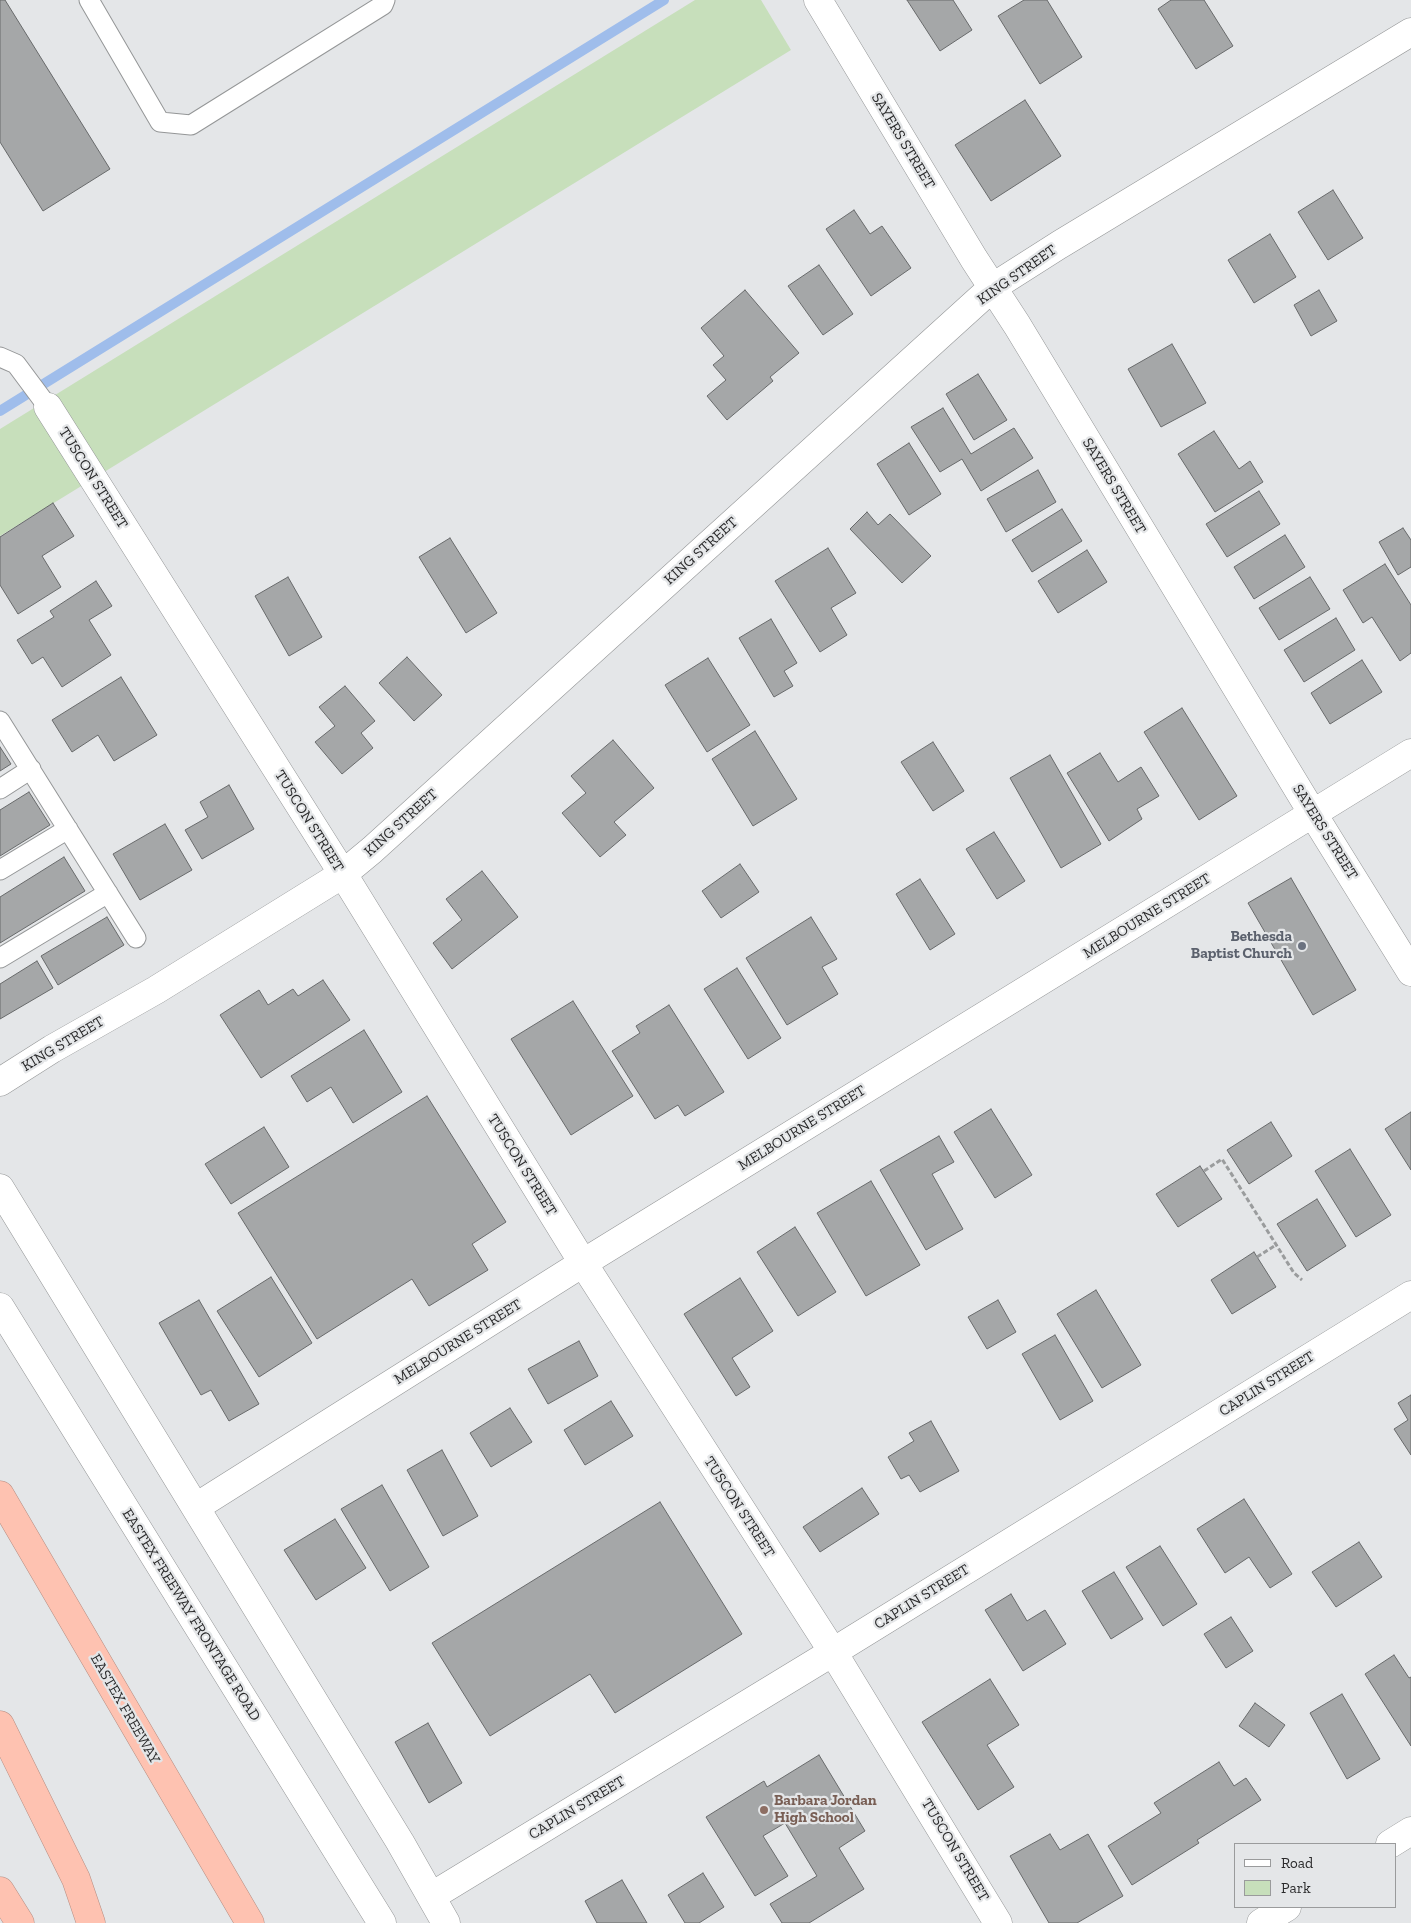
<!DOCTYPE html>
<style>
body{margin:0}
#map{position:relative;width:1411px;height:1923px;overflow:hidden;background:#e4e6e8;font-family:"Zilla Slab",serif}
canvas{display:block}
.legend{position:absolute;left:1234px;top:1843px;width:162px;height:65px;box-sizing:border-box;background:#e4e6e8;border:1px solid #9a9b9c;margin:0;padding:6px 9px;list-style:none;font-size:15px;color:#2a2a2b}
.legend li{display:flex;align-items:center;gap:10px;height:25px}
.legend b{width:25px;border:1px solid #9a9b9c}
</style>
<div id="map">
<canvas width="1411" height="1923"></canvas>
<ul class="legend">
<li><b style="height:6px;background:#fff"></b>Road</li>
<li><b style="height:14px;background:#c7dfbb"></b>Park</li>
</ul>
</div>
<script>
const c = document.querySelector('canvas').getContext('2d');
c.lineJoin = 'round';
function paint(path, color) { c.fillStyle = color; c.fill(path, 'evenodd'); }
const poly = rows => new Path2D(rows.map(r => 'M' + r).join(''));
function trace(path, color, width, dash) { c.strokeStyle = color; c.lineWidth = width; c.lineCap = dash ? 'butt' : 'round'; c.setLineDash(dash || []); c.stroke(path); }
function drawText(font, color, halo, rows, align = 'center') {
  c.font = font + ' "Zilla Slab",serif'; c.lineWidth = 4.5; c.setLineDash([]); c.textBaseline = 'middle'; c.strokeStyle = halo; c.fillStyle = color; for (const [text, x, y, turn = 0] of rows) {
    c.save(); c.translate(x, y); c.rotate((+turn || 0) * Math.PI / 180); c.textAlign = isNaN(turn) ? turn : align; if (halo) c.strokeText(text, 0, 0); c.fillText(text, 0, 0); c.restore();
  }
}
paint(poly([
 [695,0,761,0,791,50,0,536,0,429]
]), '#c7dfbb');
trace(poly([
 [0,411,664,0]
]), '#9fbdeb', 10);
const building = poly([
 [0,0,5,0,110,169,43,211,0,142,0,0],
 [907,0,953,0,972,30,940,51,907,0],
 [1024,0,1047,0,1082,57,1040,84,998,16,1024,0],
 [1171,0,1204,0,1233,46,1196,69,1158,9,1171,0],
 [1025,100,1061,156,991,201,955,145,1025,100],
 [1333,190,1363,238,1328,260,1298,212,1333,190],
 [854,210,870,234,882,226,911,268,871,296,826,229,854,210],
 [1270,234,1296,277,1254,303,1228,260,1270,234],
 [819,265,853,314,823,335,788,286,819,265],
 [745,290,799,353,770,377,773,381,727,420,707,396,726,380,713,365,724,356,701,328,745,290],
 [1319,290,1337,321,1311,336,1294,305,1319,290],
 [1172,344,1206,403,1161,427,1128,369,1172,344],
 [978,374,1007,420,974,440,946,394,978,374],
 [943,408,971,454,1014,428,1033,458,981,491,962,459,940,472,911,427,943,408],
 [1214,431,1239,469,1250,461,1263,482,1215,512,1178,454,1214,431],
 [909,443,941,494,909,515,877,464,909,443],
 [1038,470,1056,502,1006,532,987,499,1038,470],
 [1259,491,1280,524,1227,557,1206,524,1259,491],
 [53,503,74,536,42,556,61,587,18,614,0,585,0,537,53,503],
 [1062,509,1082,541,1032,572,1012,540,1062,509],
 [867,512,878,525,890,514,931,556,902,583,850,529,867,512],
 [1403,528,1411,540,1411,567,1398,575,1379,542,1403,528],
 [1285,535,1305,567,1254,599,1234,567,1285,535],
 [450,538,497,613,466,633,419,557,450,538],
 [828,548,856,593,831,608,847,635,820,652,775,581,828,548],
 [1087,550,1107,582,1058,613,1038,581,1087,550],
 [1385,564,1411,605,1411,653,1400,661,1372,617,1363,623,1343,590,1385,564],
 [288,577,322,637,289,656,255,596,288,577],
 [1310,577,1330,609,1279,640,1259,608,1310,577],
 [96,581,112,606,89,620,111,655,62,687,43,657,32,664,17,640,54,617,50,611,96,581],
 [1336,618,1355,650,1304,682,1284,650,1336,618],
 [771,619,797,663,784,671,793,686,774,697,739,638,771,619],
 [407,657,442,695,414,721,379,683,407,657],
 [708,658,750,725,707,752,665,685,708,658],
 [1362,660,1382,692,1330,724,1311,693,1362,660],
 [121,677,157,735,114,761,98,735,72,752,52,720,121,677],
 [345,686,375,721,361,733,373,748,342,774,315,742,335,726,319,707,345,686],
 [1182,708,1237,796,1199,820,1144,732,1182,708],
 [755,731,797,799,753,826,712,759,755,731],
 [613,740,654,788,614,822,626,835,600,857,562,813,586,793,571,776,613,740],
 [933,742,964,791,933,811,901,762,933,742],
 [0,747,11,764,0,771,0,747],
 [1100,753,1118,782,1141,767,1159,796,1137,809,1142,819,1109,841,1067,773,1100,753],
 [1050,755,1101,844,1061,868,1010,778,1050,755],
 [229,785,254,829,202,859,185,830,208,817,200,802,229,785],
 [29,792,50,825,0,856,0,810,29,792],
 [165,824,192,870,140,900,113,854,165,824],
 [994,832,1025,881,997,899,966,849,994,832],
 [64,857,85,891,0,943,0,897,64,857],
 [740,864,759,892,721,918,702,891,740,864],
 [482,871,518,917,452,969,433,943,462,920,446,899,482,871],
 [1291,878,1356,990,1313,1015,1248,903,1291,878],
 [920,879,955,934,930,950,896,894,920,879],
 [107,917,124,945,58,985,41,956,107,917],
 [811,917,837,959,822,967,838,994,787,1025,746,958,811,917],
 [37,961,53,988,0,1019,0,984,37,961],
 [737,968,781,1038,748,1059,704,989,737,968],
 [323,980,350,1020,261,1078,220,1015,259,990,268,1005,293,989,298,996,323,980],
 [573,1001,633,1096,571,1135,511,1039,573,1001],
 [669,1005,724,1092,685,1116,678,1105,655,1119,612,1051,640,1033,636,1026,669,1005],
 [364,1030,402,1092,353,1123,331,1087,307,1102,291,1076,364,1030],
 [427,1096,506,1222,472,1244,488,1270,429,1306,412,1279,317,1339,238,1213,427,1096],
 [991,1109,1032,1175,995,1198,954,1132,991,1109],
 [1411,1112,1411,1170,1385,1129,1411,1112],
 [1271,1122,1292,1156,1249,1184,1227,1150,1271,1122],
 [264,1127,289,1167,231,1204,205,1164,264,1127],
 [939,1136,954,1162,932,1174,963,1229,926,1250,880,1170,939,1136],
 [1350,1149,1391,1215,1356,1237,1315,1171,1350,1149],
 [1200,1166,1222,1199,1178,1227,1156,1194,1200,1166],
 [871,1181,920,1265,866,1296,817,1213,871,1181],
 [1317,1199,1346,1246,1307,1271,1277,1224,1317,1199],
 [795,1227,836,1292,798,1316,757,1252,795,1227],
 [1254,1252,1276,1287,1232,1314,1211,1280,1254,1252],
 [271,1277,312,1343,259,1377,217,1311,271,1277],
 [740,1278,773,1331,732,1358,750,1387,736,1396,684,1314,740,1278],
 [1096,1290,1141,1365,1102,1388,1057,1314,1096,1290],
 [199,1300,259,1404,229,1421,211,1390,201,1395,159,1323,199,1300],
 [998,1300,1016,1332,987,1349,968,1317,998,1300],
 [1055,1335,1093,1401,1060,1420,1022,1354,1055,1335],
 [579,1341,598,1376,548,1404,528,1369,579,1341],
 [1411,1395,1411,1455,1394,1429,1408,1420,1398,1403,1411,1395],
 [611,1401,633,1436,585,1465,564,1430,611,1401],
 [510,1408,532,1442,491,1467,470,1433,510,1408],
 [931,1421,959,1471,920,1492,909,1475,901,1479,888,1457,914,1441,909,1433,931,1421],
 [442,1450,478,1516,443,1536,407,1470,442,1450],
 [382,1485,429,1567,390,1591,341,1509,382,1485],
 [862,1488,879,1514,820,1552,803,1527,862,1488],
 [1244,1499,1292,1574,1270,1588,1249,1557,1225,1573,1197,1529,1244,1499],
 [660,1502,742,1634,615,1713,590,1674,490,1736,432,1643,660,1502],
 [335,1519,366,1568,316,1600,284,1550,335,1519],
 [1359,1542,1382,1577,1336,1607,1312,1572,1359,1542],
 [1160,1546,1197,1604,1163,1626,1126,1567,1160,1546],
 [1114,1572,1143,1619,1111,1639,1082,1591,1114,1572],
 [1011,1594,1027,1621,1045,1610,1066,1644,1023,1671,985,1610,1011,1594],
 [1231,1617,1253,1651,1226,1668,1204,1634,1231,1617],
 [1394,1655,1409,1678,1411,1677,1411,1746,1365,1674,1394,1655],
 [990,1679,1019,1725,987,1745,1014,1787,978,1810,922,1722,990,1679],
 [1342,1694,1380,1759,1347,1779,1310,1713,1342,1694],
 [1255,1703,1285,1725,1269,1747,1239,1726,1255,1703],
 [428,1723,462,1783,429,1803,395,1742,428,1723],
 [819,1755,865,1831,839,1848,864,1889,809,1923,782,1923,770,1904,817,1876,785,1823,763,1836,788,1876,755,1896,706,1817,764,1781,767,1787,819,1755],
 [1219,1762,1234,1786,1246,1778,1261,1800,1197,1840,1199,1843,1132,1885,1108,1846,1161,1813,1154,1803,1219,1762],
 [1050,1834,1060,1850,1088,1834,1123,1896,1077,1923,1049,1923,1010,1856,1050,1834],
 [703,1873,724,1907,699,1923,685,1923,668,1895,703,1873],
 [622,1880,647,1923,597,1923,585,1901,622,1880]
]);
paint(building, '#a5a7a8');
trace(building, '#686a6b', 1);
const lane = poly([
 [89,0,160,122,191,125,383,5,385,0],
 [0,357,16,364,48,407],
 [0,721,136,938],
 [0,789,31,769],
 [0,870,68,829],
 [0,958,108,893]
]);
const street = poly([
 [818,0,974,259,1017,325,1313,814,1411,972],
 [48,407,343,874,583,1263,833,1652,998,1923],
 [0,1082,52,1049,156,990,343,874,372,850,993,287,1059,245,1411,32],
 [196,1507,583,1263,1411,753],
 [1390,1844,1411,1831],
 [432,1896,833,1652,1411,1295],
 [1261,1923,1287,1907]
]);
const secondary = poly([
 [0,1188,400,1842,446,1923],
 [0,1307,382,1923]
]);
const highway = poly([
 [0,1495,250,1923],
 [0,1725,76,1879,91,1923],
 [0,1891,20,1923]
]);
trace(lane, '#949697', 21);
trace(street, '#949697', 29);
trace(secondary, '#949697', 29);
trace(highway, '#b48d82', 29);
trace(poly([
 [1204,1171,1222,1159,1294,1273,1302,1280],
 [1257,1257,1276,1245]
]), '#9a9c9d', 3, [5, 2.5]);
trace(lane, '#fff', 19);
trace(street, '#fff', 28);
trace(secondary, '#fff', 28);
trace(highway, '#fec2b1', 28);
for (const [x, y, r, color] of [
 [1302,946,5,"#6b7280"],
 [764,1810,5,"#8d6e63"]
]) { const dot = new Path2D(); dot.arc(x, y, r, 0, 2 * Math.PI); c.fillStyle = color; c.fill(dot); trace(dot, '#e4e6e8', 2); }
drawText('15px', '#2a2a2b', '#e4e6e8', [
 ["SAYERS STREET",903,141,59],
 ["KING STREET",1017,275,-35],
 ["TUSCON STREET",93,478,58],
 ["SAYERS STREET",1114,486,59],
 ["KING STREET",701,551,-42],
 ["TUSCON STREET",309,821,58],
 ["KING STREET",401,823,-42],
 ["SAYERS STREET",1325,832,58],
 ["MELBOURNE STREET",1147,916,-32],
 ["KING STREET",63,1044,-31],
 ["MELBOURNE STREET",802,1128,-32],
 ["TUSCON STREET",522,1165,58],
 ["MELBOURNE STREET",458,1342,-32],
 ["CAPLIN STREET",1267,1384,-32],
 ["TUSCON STREET",739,1507,57],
 ["CAPLIN STREET",922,1597,-32],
 ["EASTEX FREEWAY FRONTAGE ROAD",191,1615,58],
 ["EASTEX FREEWAY",125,1709,60],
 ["CAPLIN STREET",577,1808,-31],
 ["TUSCON STREET",955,1850,59]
]);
drawText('bold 15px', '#5b616d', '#e4e6e8', [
 ["Bethesda",1292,937],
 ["Baptist Church",1292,954]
], 'right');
drawText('bold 15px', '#785e54', '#e4e6e8', [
 ["Barbara Jordan",774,1801],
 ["High School",774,1818]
], 'left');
</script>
